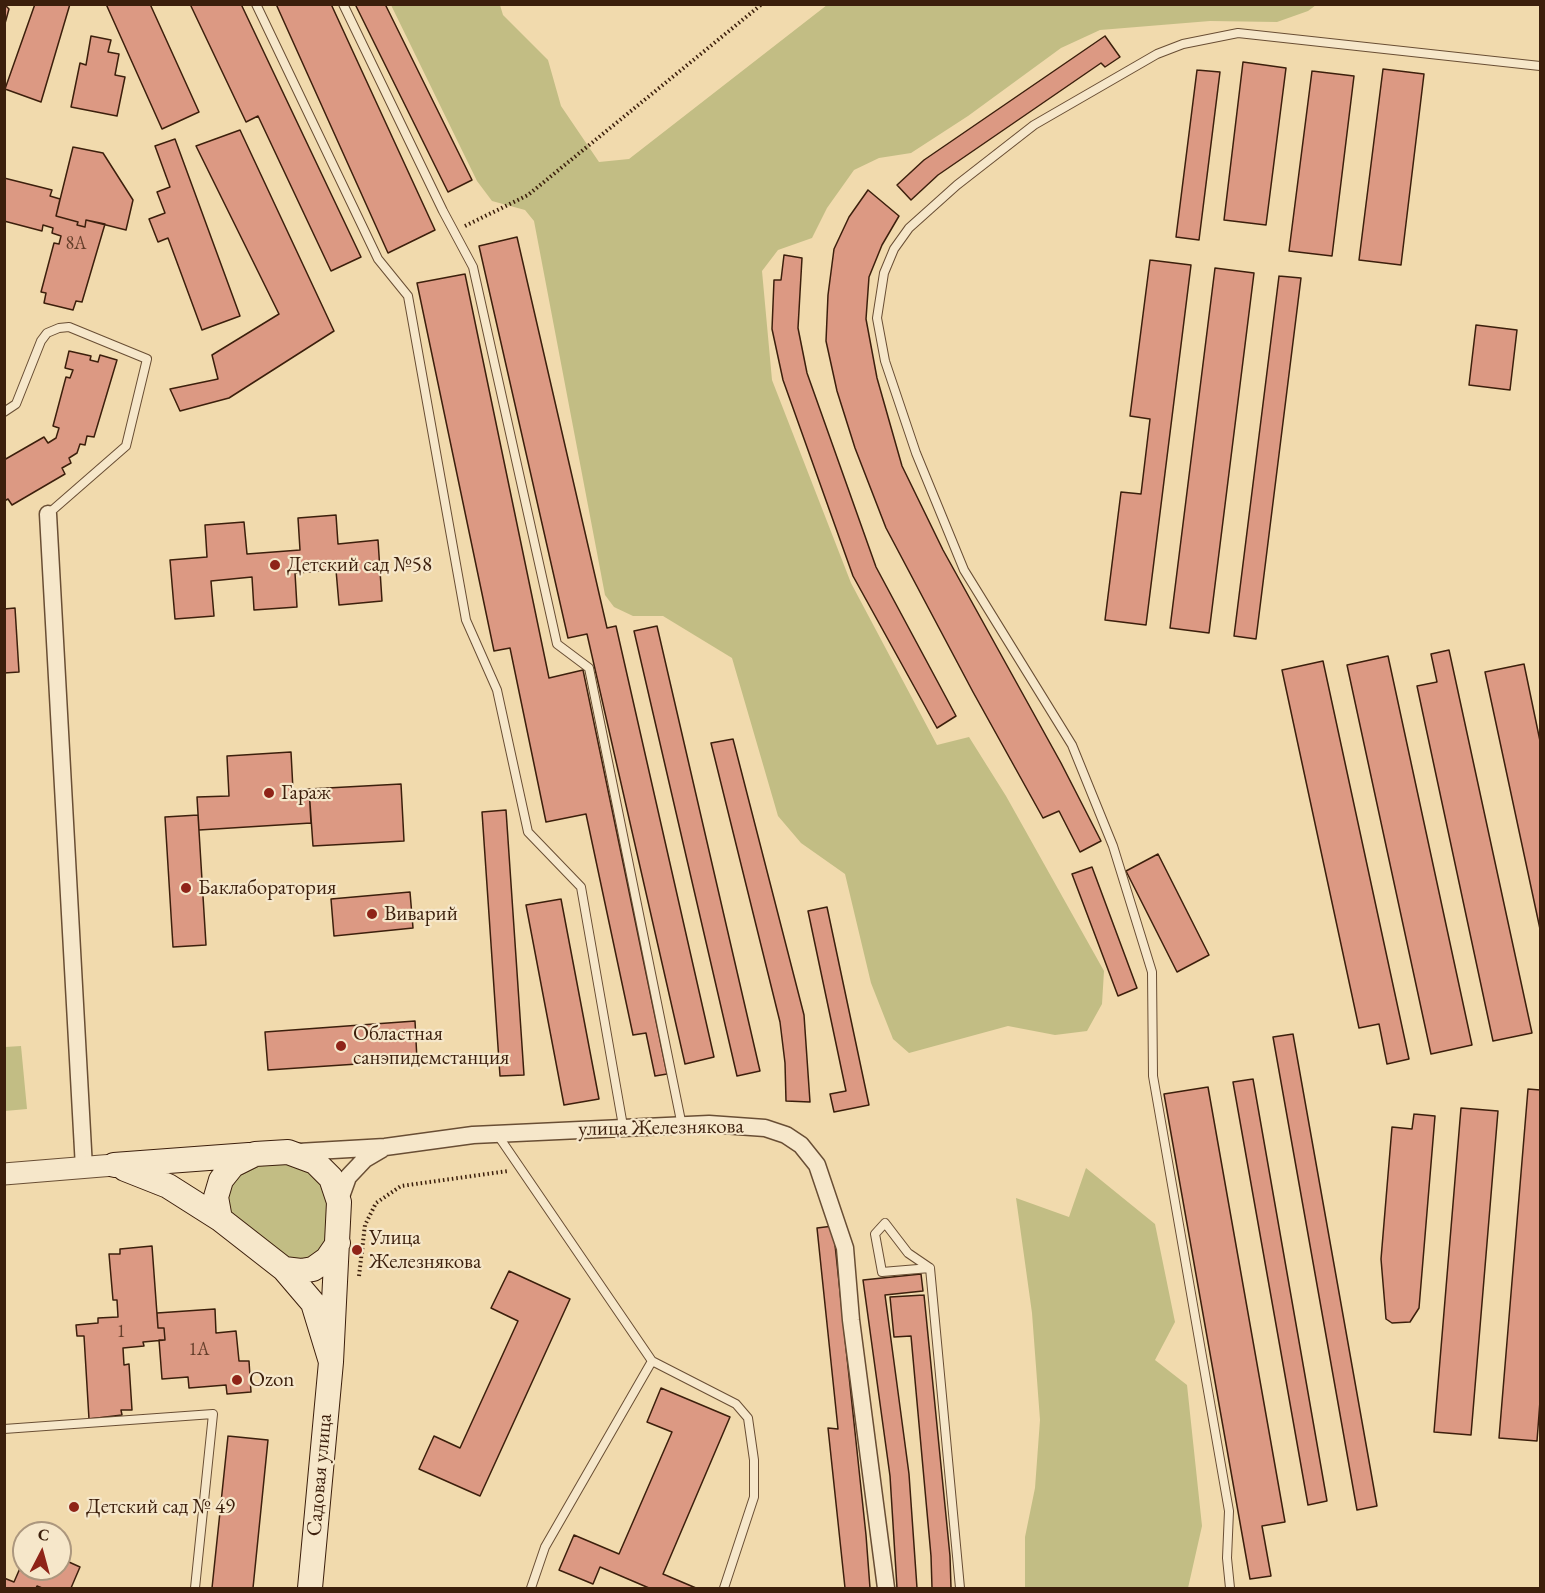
<!DOCTYPE html>
<meta charset="utf-8">
<style>
body{margin:0}
#map{position:relative;width:1545px;height:1593px;overflow:hidden;background:#f1daad;font-family:"EB Garamond",serif}
canvas{display:block}
.frame{position:absolute;inset:0;border:6px solid #3c1f0c;pointer-events:none}
.north{position:absolute;left:12px;top:1521px;width:60px;height:60px;box-sizing:border-box;background:#f6e7ca;border:2px solid #ac977e;border-radius:50%;rotate:6deg;font-size:16px;font-weight:700;line-height:24px;text-align:center;color:#3c1f0c}
.north::after{content:'';display:block;margin:auto;width:21px;height:27px;background:#8f2418;clip-path:polygon(50% 0,100% 100%,50% 72%,0 100%)}
</style>
<div id="map">
<canvas width="1545" height="1593"></canvas>
<div class="frame"></div>
<div class="north">С</div>
</div>
<script>
const c = document.querySelector('canvas').getContext('2d');
c.lineJoin = 'round';
function paint(path, color) { c.fillStyle = color; c.fill(path, 'evenodd'); }
const poly = rows => new Path2D(rows.map(r => 'M' + r).join(''));
function trace(path, color, width, dash) { c.strokeStyle = color; c.lineWidth = width; c.lineCap = dash ? 'butt' : 'round'; c.setLineDash(dash || []); c.stroke(path); }
function drawText(font, color, halo, rows, align = 'center') {
  c.font = font + ' "EB Garamond",serif'; c.lineWidth = 4.5; c.setLineDash([]); c.textBaseline = 'middle'; c.strokeStyle = halo; c.fillStyle = color; for (const [text, x, y, turn = 0] of rows) {
    c.save(); c.translate(x, y); c.rotate((+turn || 0) * Math.PI / 180); c.textAlign = isNaN(turn) ? turn : align; if (halo) c.strokeText(text, 0, 0); c.fillText(text, 0, 0); c.restore();
  }
}
paint(poly([
 [391,5,500,5,503,15,548,60,561,106,599,162,629,159,827,5,1316,5,1308,11,1277,22,1210,21,1100,30,1061,48,968,116,911,153,879,158,854,170,827,208,812,238,778,250,762,271,772,380,851,583,937,745,969,737,1006,796,1104,971,1102,1004,1087,1031,1055,1035,1008,1026,909,1053,893,1039,871,983,845,874,801,843,778,816,732,658,663,616,633,616,614,607,605,595,534,221,525,210,492,201,477,181],
 [21,1046,27,1109,5,1111,5,1047],
 [286,1164,309,1172,321,1184,327,1204,326,1242,320,1252,309,1259,291,1260,230,1213,228,1198,231,1186,240,1174,258,1165],
 [1086,1168,1155,1224,1175,1322,1155,1360,1187,1385,1202,1526,1188,1588,1025,1588,1025,1537,1035,1488,1040,1420,1032,1313,1016,1198,1069,1217]
]), '#c2bd84');
const building = poly([
 [4,4,9,9,4,27,4,4],
 [35,4,70,4,41,102,5,89,35,4],
 [106,4,150,4,199,112,162,129,106,4],
 [190,4,241,4,361,257,331,271,258,116,246,122,190,4],
 [276,4,331,4,435,230,388,253,276,4],
 [355,4,385,4,472,180,448,192,355,4],
 [91,36,111,40,108,52,119,54,115,75,125,77,117,116,71,107,80,63,86,65,91,36],
 [1105,36,1120,57,1105,67,1101,63,938,175,911,200,897,185,924,160,1105,36],
 [1243,62,1286,68,1266,225,1224,220,1243,62],
 [1383,69,1424,74,1401,265,1359,260,1383,69],
 [1197,70,1220,72,1199,240,1176,237,1197,70],
 [1312,71,1354,76,1332,256,1289,251,1312,71],
 [240,130,334,331,229,398,180,411,170,389,218,379,212,355,279,314,196,146,240,130],
 [175,139,240,316,202,330,168,238,158,242,149,219,165,213,157,192,170,187,155,146,175,139],
 [73,147,103,153,133,200,126,230,86,220,85,227,77,225,78,222,56,216,73,147],
 [4,178,52,190,50,196,60,199,56,216,78,222,77,225,85,227,86,220,105,224,82,302,76,301,73,310,44,303,46,293,41,292,54,243,59,244,61,236,52,233,53,228,43,225,42,231,4,221,4,178],
 [868,190,899,216,882,245,869,277,866,319,877,378,902,466,943,550,1061,763,1101,841,1080,852,1059,811,1043,818,973,692,886,528,855,448,837,391,826,341,828,295,834,249,849,217,868,190],
 [517,237,607,628,616,626,714,1057,685,1064,587,634,568,638,479,246,517,237],
 [784,255,802,258,798,328,807,373,876,567,956,716,937,728,853,576,783,380,772,329,774,280,781,280,784,255],
 [1150,260,1191,265,1146,625,1105,620,1121,492,1141,494,1150,419,1130,416,1150,260],
 [1215,268,1254,273,1209,633,1170,628,1215,268],
 [465,274,549,678,583,670,667,1074,655,1076,646,1033,633,1035,586,814,546,822,510,648,494,651,417,283,465,274],
 [1279,276,1301,278,1256,639,1234,636,1279,276],
 [1476,325,1517,330,1510,390,1469,385,1476,325],
 [69,351,91,356,90,360,98,362,100,355,117,360,94,437,87,436,85,445,80,444,77,453,69,458,71,463,62,468,65,474,12,505,8,499,4,501,4,460,44,437,48,443,56,438,59,428,53,426,66,377,70,378,73,370,65,368,69,351],
 [336,515,338,544,378,540,382,601,339,605,336,570,295,573,297,607,254,610,252,577,211,581,214,616,175,619,170,560,207,557,205,525,244,522,247,554,300,550,298,518,336,515],
 [15,608,19,672,4,673,4,609,15,608],
 [657,626,760,1071,737,1076,634,631,657,626],
 [1449,650,1532,1033,1493,1041,1417,686,1437,682,1431,654,1449,650],
 [1388,656,1472,1045,1431,1054,1347,665,1388,656],
 [1323,661,1409,1059,1387,1064,1379,1024,1359,1028,1282,670,1323,661],
 [1524,664,1540,741,1540,929,1485,672,1524,664],
 [733,739,804,1015,810,1102,786,1101,785,1063,780,1022,711,743,733,739],
 [291,752,293,790,309,789,311,823,199,830,197,797,229,796,227,756,291,752],
 [401,784,404,841,313,846,309,789,401,784],
 [506,810,524,1075,500,1076,482,812,506,810],
 [198,815,206,945,173,947,165,817,198,815],
 [1158,854,1209,955,1177,972,1126,871,1158,854],
 [1092,867,1137,988,1118,996,1072,874,1092,867],
 [410,892,413,928,334,936,331,899,410,892],
 [561,899,599,1099,564,1105,526,905,561,899],
 [827,907,869,1105,834,1112,830,1094,846,1091,808,911,827,907],
 [415,1021,417,1060,268,1070,265,1032,415,1021],
 [1293,1034,1377,1506,1357,1510,1273,1037,1293,1034],
 [1253,1079,1327,1501,1308,1505,1233,1082,1253,1079],
 [1208,1087,1285,1522,1262,1526,1271,1576,1250,1579,1164,1094,1208,1087],
 [1528,1089,1540,1090,1540,1401,1537,1441,1499,1438,1528,1089],
 [1461,1108,1498,1111,1471,1435,1434,1432,1461,1108],
 [1414,1114,1435,1116,1419,1308,1410,1322,1392,1323,1386,1319,1381,1259,1392,1127,1412,1129,1414,1114],
 [833,1226,866,1535,870,1588,845,1588,828,1428,838,1429,817,1228,833,1226],
 [152,1246,158,1328,164,1328,165,1340,143,1342,144,1346,123,1348,124,1365,129,1364,132,1410,121,1410,122,1415,89,1419,84,1336,77,1336,76,1325,98,1323,98,1318,118,1317,117,1300,113,1300,109,1254,120,1254,120,1249,152,1246],
 [509,1271,570,1299,480,1496,419,1469,434,1436,460,1448,518,1321,491,1308,509,1271],
 [921,1274,923,1291,885,1295,909,1474,917,1588,897,1588,890,1476,863,1280,921,1274],
 [924,1295,950,1556,951,1588,932,1588,931,1556,911,1336,894,1337,890,1297,924,1295],
 [215,1309,216,1333,236,1331,239,1361,249,1361,251,1392,227,1394,226,1385,189,1388,188,1377,162,1379,159,1340,165,1340,164,1328,158,1328,157,1313,215,1309],
 [661,1388,730,1417,663,1574,696,1588,649,1588,600,1567,593,1584,559,1570,574,1535,619,1554,672,1432,647,1422,661,1388],
 [228,1436,268,1440,253,1588,212,1588,228,1436],
 [60,1558,80,1567,71,1588,42,1588,37,1586,36,1588,4,1588,4,1578,14,1582,24,1559,24,1569,60,1569,60,1558]
]);
paint(building, '#dc9983');
trace(building, '#3c1f0c', 1.5);
const service = poly([
 [256,4,378,259,408,296,466,620,497,690,528,832,581,887,623,1126],
 [343,4,443,211,473,267,557,644,589,668,682,1126],
 [4,412,16,404,41,341,47,333,59,328,69,327,147,359,126,446,48,514],
 [497,1134,652,1361,545,1547,531,1588],
 [885,1223,908,1253,930,1268,882,1272,875,1234,885,1223],
 [930,1268,960,1588],
 [652,1361,736,1404,748,1418,754,1460,754,1497,724,1588],
 [4,1429,213,1414,195,1588],
 [1230,1588,1227,1558,1229,1511,1153,1076,1152,972,1113,846,1072,745,964,570,916,453,885,361,877,318,884,273,894,249,909,228,957,185,1034,125,1157,54,1183,44,1238,33,1540,66]
]);
const minor = poly([
 [48,514,84,1168],
 [298,1152,385,1147,473,1135,709,1124,765,1128,786,1135,801,1145,817,1165,845,1248,851,1320,886,1588],
 [339,1202,348,1177,365,1159,382,1149]
]);
const tertiary = poly([
 [4,1174,114,1165]
]);
const secondary = poly([
 [114,1165,249,1155],
 [125,1169,168,1186,220,1219],
 [284,1269,301,1271,313,1269,327,1259,338,1243],
 [310,1588,331,1362,339,1202,331,1178,315,1162,288,1152,255,1154,233,1165,221,1180,216,1197,220,1219,284,1269,313,1303,331,1362]
]);
trace(service, '#694e34', 10);
trace(minor, '#694e34', 19);
trace(tertiary, '#694e34', 23);
trace(secondary, '#3c1f0c', 26);
trace(poly([
 [465,226,528,195,762,4],
 [359,1276,365,1225,376,1203,401,1186,508,1171]
]), '#3c1f0c', 4, [1.5, 3]);
trace(service, '#f6e7ca', 8);
trace(minor, '#f6e7ca', 16);
trace(tertiary, '#f6e7ca', 21);
trace(secondary, '#f6e7ca', 24);
for (const [x, y, r, color] of [
 [275,565,6,"#8f2418"],
 [269,793,6,"#8f2418"],
 [186,888,6,"#8f2418"],
 [372,914,6,"#8f2418"],
 [341,1046,6,"#8f2418"],
 [357,1250,6,"#8f2418"],
 [237,1380,6,"#8f2418"],
 [74,1507,6,"#8f2418"]
]) { const dot = new Path2D(); dot.arc(x, y, r, 0, 2 * Math.PI); c.fillStyle = color; c.fill(dot); trace(dot, '#f6e7ca', 2); }
drawText('18px', '#643e2a', null, [
 ["8А",76,244],
 ["1",121,1332],
 ["1А",199,1350]
]);
drawText('21px', '#3c1f0c', '#f6e7ca', [
 ["Детский сад №58",287,565],
 ["Гараж",281,793],
 ["Баклаборатория",198,888],
 ["Виварий",384,914],
 ["Областная",353,1034],
 ["санэпидемстанция",353,1058],
 ["Улица",369,1238],
 ["Железнякова",369,1262],
 ["Ozon",249,1380],
 ["Детский сад № 49",86,1507]
], 'left');
drawText('21px', '#3c1f0c', '#f6e7ca', [
 ["улица Железнякова",661,1128,-1],
 ["Садовая улица",320,1475,-85]
]);
</script>
